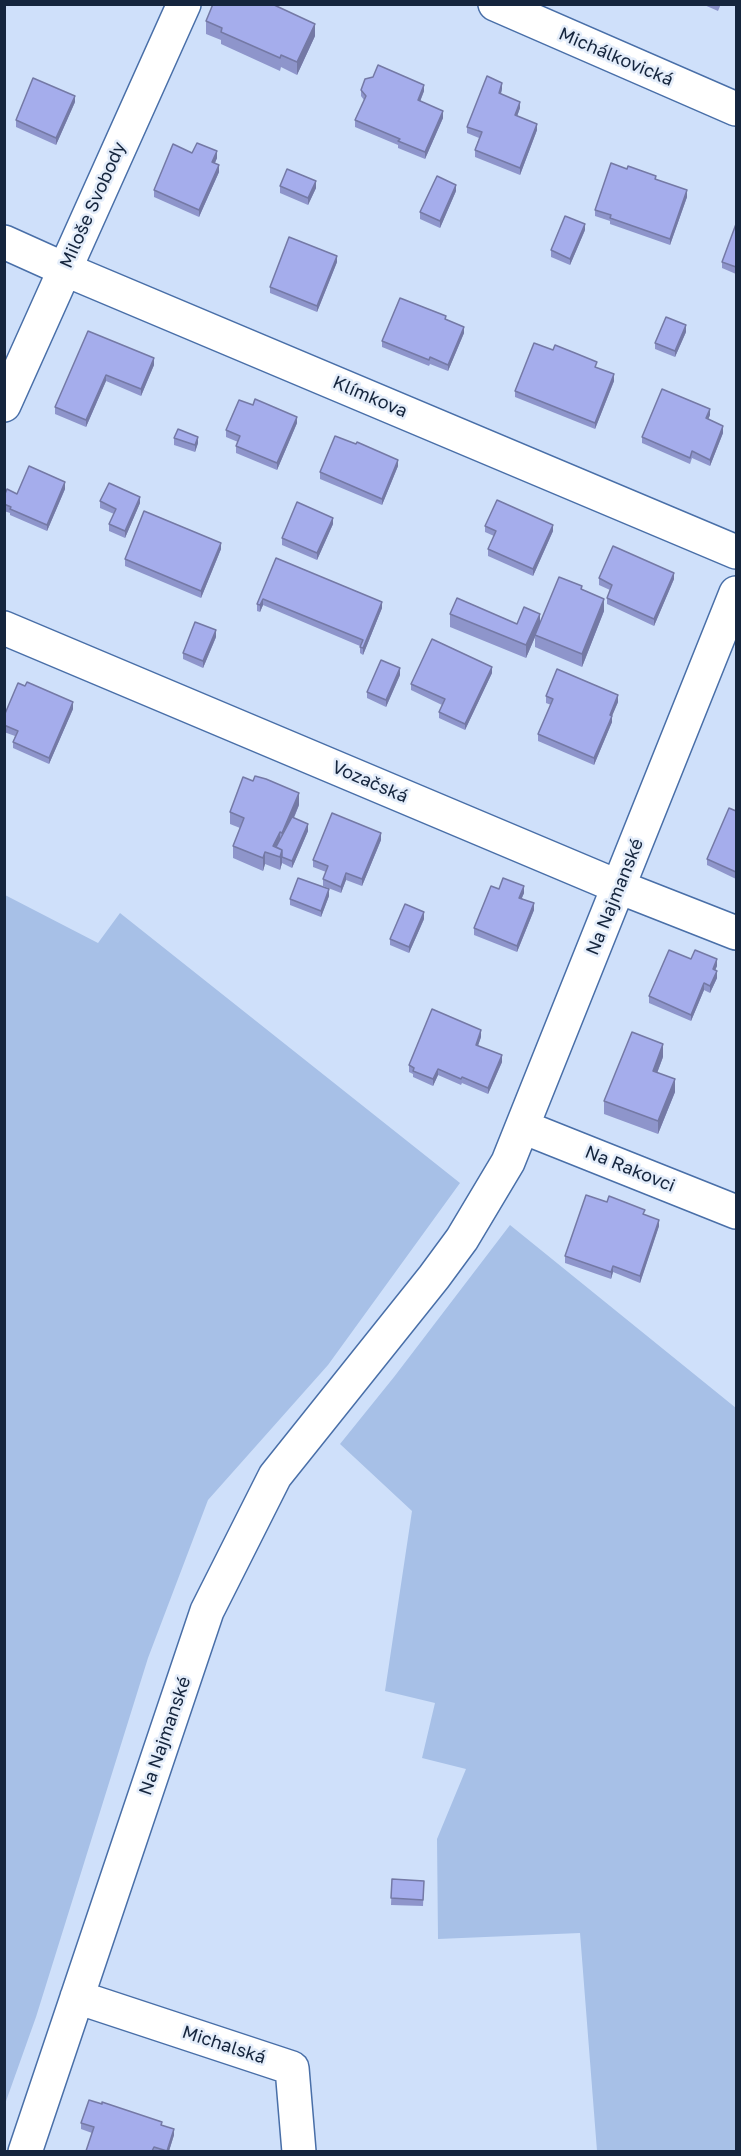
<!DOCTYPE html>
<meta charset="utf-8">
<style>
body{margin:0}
#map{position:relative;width:741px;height:2156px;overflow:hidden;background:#cfe0fa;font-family:"Golos Text",sans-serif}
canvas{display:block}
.frame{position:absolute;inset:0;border:6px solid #15253d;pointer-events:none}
</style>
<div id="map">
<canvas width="741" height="2156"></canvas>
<div class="frame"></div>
</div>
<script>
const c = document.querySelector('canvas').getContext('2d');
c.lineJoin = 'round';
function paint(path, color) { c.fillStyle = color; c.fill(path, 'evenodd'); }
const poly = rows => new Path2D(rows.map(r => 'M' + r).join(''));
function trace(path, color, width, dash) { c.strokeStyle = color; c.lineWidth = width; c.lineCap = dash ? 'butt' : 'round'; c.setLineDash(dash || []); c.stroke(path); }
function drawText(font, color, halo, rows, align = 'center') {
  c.font = font + ' "Golos Text",sans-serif'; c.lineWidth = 5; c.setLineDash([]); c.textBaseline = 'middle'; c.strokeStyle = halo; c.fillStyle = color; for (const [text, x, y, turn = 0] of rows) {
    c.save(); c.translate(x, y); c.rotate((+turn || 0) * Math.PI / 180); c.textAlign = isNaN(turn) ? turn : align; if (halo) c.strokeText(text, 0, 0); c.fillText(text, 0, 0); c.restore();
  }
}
paint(poly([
 [5,895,98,943,120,913,460,1183,328,1365,208,1500,148,1658,36,2017,5,2104],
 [510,1225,736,1408,736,2151,597,2151,580,1933,438,1939,437,1839,466,1769,422,1758,435,1703,385,1691,412,1511,340,1444,394,1377]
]), '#a7c0e7');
const minor = poly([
 [495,4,736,109],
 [4,242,64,269,736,552],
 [4,405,184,4],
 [4,628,619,887,736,933],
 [523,1127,736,1212],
 [77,1997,292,2068,299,2152],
 [25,2152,207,1611,275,1476,434,1277,462,1239,508,1162,736,593]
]);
trace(minor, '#496fa8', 36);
trace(minor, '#fff', 33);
paint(poly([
 [702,4,721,4,718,11],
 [206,21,315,36,297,75,281,67,280,71,221,44,221,40,206,34],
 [502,89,501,94,520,108,517,116,537,130,520,175,475,157,475,150,479,138,467,133,467,127],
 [361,90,424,91,420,101,443,118,425,159,398,148,398,145,355,127,355,120,364,100,361,96],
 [75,102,56,145,16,127,16,120],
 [192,153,217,158,215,163,219,172,199,217,154,197,154,190],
 [656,179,687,197,670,245,610,224,610,221,595,216,595,210],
 [280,186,316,188,308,205,280,193],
 [456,191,440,228,420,219,420,212],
 [736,224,736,274,722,268,722,262],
 [585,230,570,265,551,257,551,250],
 [337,262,317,312,270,293,270,287],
 [446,319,464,333,448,371,430,364,429,366,382,347,382,341],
 [88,331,154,365,141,396,106,381,86,427,55,414,55,407],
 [686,332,675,357,655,349,655,343],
 [597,368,614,381,595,429,515,397,515,391],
 [710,415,708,419,723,433,710,466,692,458,690,464,642,443,642,437],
 [297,423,277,470,236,453,236,446,238,442,226,437,226,430],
 [174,438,198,443,195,452,174,445],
 [398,466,382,505,320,479,320,472],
 [65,489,47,531,10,515,10,513,4,511,4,496],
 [100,501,140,503,125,538,109,531,109,524,114,514,100,508],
 [333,524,317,560,282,545,282,538],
 [485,526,553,531,533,576,488,556,488,549,494,536,485,532],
 [221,549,201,598,125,566,125,559],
 [276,558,382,608,363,655,360,653,360,646,263,605,260,612,257,611,257,604],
 [599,578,674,579,654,626,607,604,607,598,610,590,599,585],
 [582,589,604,611,582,667,535,647,535,637,526,658,450,627,450,614,517,624,540,624],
 [216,637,203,668,183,659,183,653],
 [492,673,465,730,439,718,439,712,442,705,411,690,411,684],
 [400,675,386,707,367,698,367,692],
 [546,696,618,702,612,715,612,722,594,765,538,741,538,734,551,705,546,703],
 [73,709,49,764,13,748,13,742,15,736,4,732,4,716],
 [299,805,294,818,308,831,292,868,282,863,280,870,265,864,263,871,233,858,233,846,240,828,230,824,230,812],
 [736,811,736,879,707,865,707,859],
 [381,840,362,886,346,880,341,893,323,886,323,879,326,872,313,867,313,860],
 [499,889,524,893,522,898,534,910,517,952,474,935,474,928],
 [329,896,321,917,290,905,290,899],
 [424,919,409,953,390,945,390,939],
 [691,959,717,966,715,970,717,978,710,993,704,990,691,1021,649,1003,649,996],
 [481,1037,478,1046,502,1062,488,1094,462,1083,461,1085,438,1075,433,1086,413,1077,413,1074,409,1072,409,1065],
 [663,1057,657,1073,675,1092,658,1134,604,1114,604,1101],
 [645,1215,659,1226,640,1283,613,1272,611,1279,565,1263,565,1256],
 [392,1879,424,1881,423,1906,391,1905],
 [81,2123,162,2125,174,2135,169,2151,86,2151,92,2133,81,2129]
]), '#8e95cb');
paint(poly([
 [315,24,315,36,297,75,297,62],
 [502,83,502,89,499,100,499,93],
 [424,85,424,91,418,107,418,100],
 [75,96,75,102,56,145,56,138],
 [520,102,520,108,515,122,515,115],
 [443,111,443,118,425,159,425,152],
 [537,124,537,130,520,175,520,168],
 [217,151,217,158,212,169,212,162],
 [219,165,219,172,199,217,199,210],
 [316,181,316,188,308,205,308,198],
 [456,185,456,191,440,228,440,221],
 [687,190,687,197,670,245,670,239],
 [585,224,585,230,570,265,570,259],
 [337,256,337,262,317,312,317,306],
 [686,325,686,332,675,357,675,351],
 [464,327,464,333,448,371,448,365],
 [154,358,154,365,141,396,141,389],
 [614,374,614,381,595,429,595,423],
 [106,375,106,381,86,427,86,420],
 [710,409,710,415,706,425,706,418],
 [297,417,297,423,277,470,277,463],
 [723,426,723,433,710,466,710,460],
 [198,437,198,443,195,452,195,445],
 [398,460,398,466,382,505,382,499],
 [65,482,65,489,47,531,47,525],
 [140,497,140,503,125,538,125,531],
 [333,518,333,524,317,560,317,553],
 [553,525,553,531,533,576,533,569],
 [221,543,221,549,201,598,201,591],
 [674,573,674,579,654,626,654,619],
 [263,599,263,605,260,612,260,605],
 [604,599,604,611,582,667,582,654],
 [382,602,382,608,363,655,363,648],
 [540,614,540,627,535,635,535,637,526,658,526,645],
 [216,630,216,637,203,668,203,661],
 [492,667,492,673,465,730,465,724],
 [400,668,400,675,386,707,386,700],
 [618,695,618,702,610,721,610,715],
 [73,702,73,709,49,764,49,758],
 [612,716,612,722,594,765,594,758],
 [299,793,299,805,282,845,282,833],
 [308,824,308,831,292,868,292,861],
 [280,832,280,844,276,853,273,846],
 [381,833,381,840,362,886,362,879],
 [282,850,282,863,280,870,280,857],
 [265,852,265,864,263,871,263,858],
 [346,873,346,880,341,893,341,887],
 [524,886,524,893,519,904,519,898],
 [329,889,329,896,321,917,321,911],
 [534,903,534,910,517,952,517,946],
 [424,912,424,919,409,953,409,947],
 [717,959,717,966,713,975,713,969],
 [717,971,717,978,710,993,710,986],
 [704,983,704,990,691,1021,691,1015],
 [481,1030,481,1037,476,1051,476,1045],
 [663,1044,663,1057,653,1084,653,1071],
 [502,1055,502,1062,488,1094,488,1088],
 [438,1069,438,1075,433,1086,433,1079],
 [675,1079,675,1092,658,1134,658,1121],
 [659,1220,659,1226,640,1283,640,1276],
 [613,1266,613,1272,611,1279,611,1272],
 [174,2129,174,2135,169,2151,167,2151]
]), '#7479a5');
const building = poly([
 [213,4,272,4,315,24,297,62,281,55,280,58,221,32,222,28,206,21,213,4],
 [378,65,424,85,418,100,443,111,425,152,398,141,400,139,355,120,366,96,361,90,365,79,373,77,378,65],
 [487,76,502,83,499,93,520,102,515,115,537,124,520,168,475,150,482,132,467,127,487,76],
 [33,78,75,96,56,138,16,120,33,78],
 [197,143,217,151,212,162,219,165,199,210,154,190,173,144,192,153,197,143],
 [611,163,627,169,628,166,656,176,655,179,687,190,670,239,610,218,611,215,595,210,611,163],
 [287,169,316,181,308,198,280,186,287,169],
 [437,176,456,185,440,221,420,212,437,176],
 [565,216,585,224,570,259,551,250,565,216],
 [736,224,736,267,722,262,736,224],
 [289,237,337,256,317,306,270,287,289,237],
 [400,298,446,316,445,319,464,327,448,365,430,357,429,360,382,341,400,298],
 [666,317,686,325,675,351,655,343,666,317],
 [88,331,154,358,141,389,106,375,86,420,55,407,88,331],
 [534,343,553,350,555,345,575,353,597,362,595,367,614,374,595,423,515,391,534,343],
 [662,389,710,409,706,418,723,426,710,460,692,451,690,458,642,437,662,389],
 [255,399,297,417,277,463,236,446,240,436,226,430,239,400,253,405,255,399],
 [178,429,198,437,195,445,174,438,178,429],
 [335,436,356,444,357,442,398,460,382,499,320,472,335,436],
 [29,466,65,482,47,525,10,509,11,507,4,504,4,496,7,489,17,494,29,466],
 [109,483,140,497,125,531,109,524,116,509,100,501,109,483],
 [497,500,553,525,533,569,488,549,496,531,485,526,497,500],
 [297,502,333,518,317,553,282,538,297,502],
 [144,511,221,543,201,591,125,559,144,511],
 [613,546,674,573,654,619,607,598,612,585,599,578,613,546],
 [276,558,382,602,363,648,360,647,363,640,263,599,260,605,257,604,276,558],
 [559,577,582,586,581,589,604,599,582,654,535,635,559,577],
 [457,598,517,624,524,607,540,614,526,645,450,614,457,598],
 [195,622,216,630,203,661,183,653,195,622],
 [432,639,492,667,465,724,439,712,445,699,411,684,432,639],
 [381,660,400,668,386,700,367,692,381,660],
 [557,669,618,695,610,715,612,716,594,758,538,734,553,699,546,696,557,669],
 [27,682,73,702,49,758,13,742,18,731,4,725,4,716,18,683,25,686,27,682],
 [255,776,266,779,299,793,282,833,280,832,273,846,282,850,280,857,265,852,263,858,233,846,244,818,230,812,243,777,253,781,255,776],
 [729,808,736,811,736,872,707,859,729,808],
 [332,813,381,833,362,879,346,873,341,887,323,879,328,866,313,860,332,813],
 [292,817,308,824,292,861,282,857,282,850,276,847,292,817],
 [298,878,329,889,321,911,290,899,298,878],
 [503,878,524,886,519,898,534,903,517,946,474,928,491,886,499,889,503,878],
 [405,904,424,912,409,947,390,939,405,904],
 [669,950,691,959,695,950,717,959,713,969,717,971,710,986,704,983,691,1015,649,996,669,950],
 [432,1009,481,1030,476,1045,502,1055,488,1088,462,1077,461,1079,438,1069,433,1079,413,1071,414,1068,409,1065,432,1009],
 [632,1032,663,1044,653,1071,675,1079,658,1121,604,1101,632,1032],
 [586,1195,607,1202,609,1196,645,1210,643,1214,659,1220,640,1276,613,1266,611,1272,565,1256,586,1195],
 [392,1879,424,1881,423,1900,391,1898,392,1879],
 [89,2100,102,2104,102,2102,162,2122,161,2125,174,2129,167,2151,154,2147,152,2151,86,2151,94,2127,81,2123,89,2100]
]);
paint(building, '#a5adec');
trace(building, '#7479a5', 1.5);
drawText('18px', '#15253d', '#e4edfa', [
 ["Michálkovická",616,57,23],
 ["Miloše Svobody",93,205,-66],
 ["Klímkova",370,397,23],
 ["Vozačská",370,782,23],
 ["Na Najmanské",615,897,-68],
 ["Na Rakovci",630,1169,22],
 ["Na Najmanské",165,1736,-71],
 ["Michalská",224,2045,18]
]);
</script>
